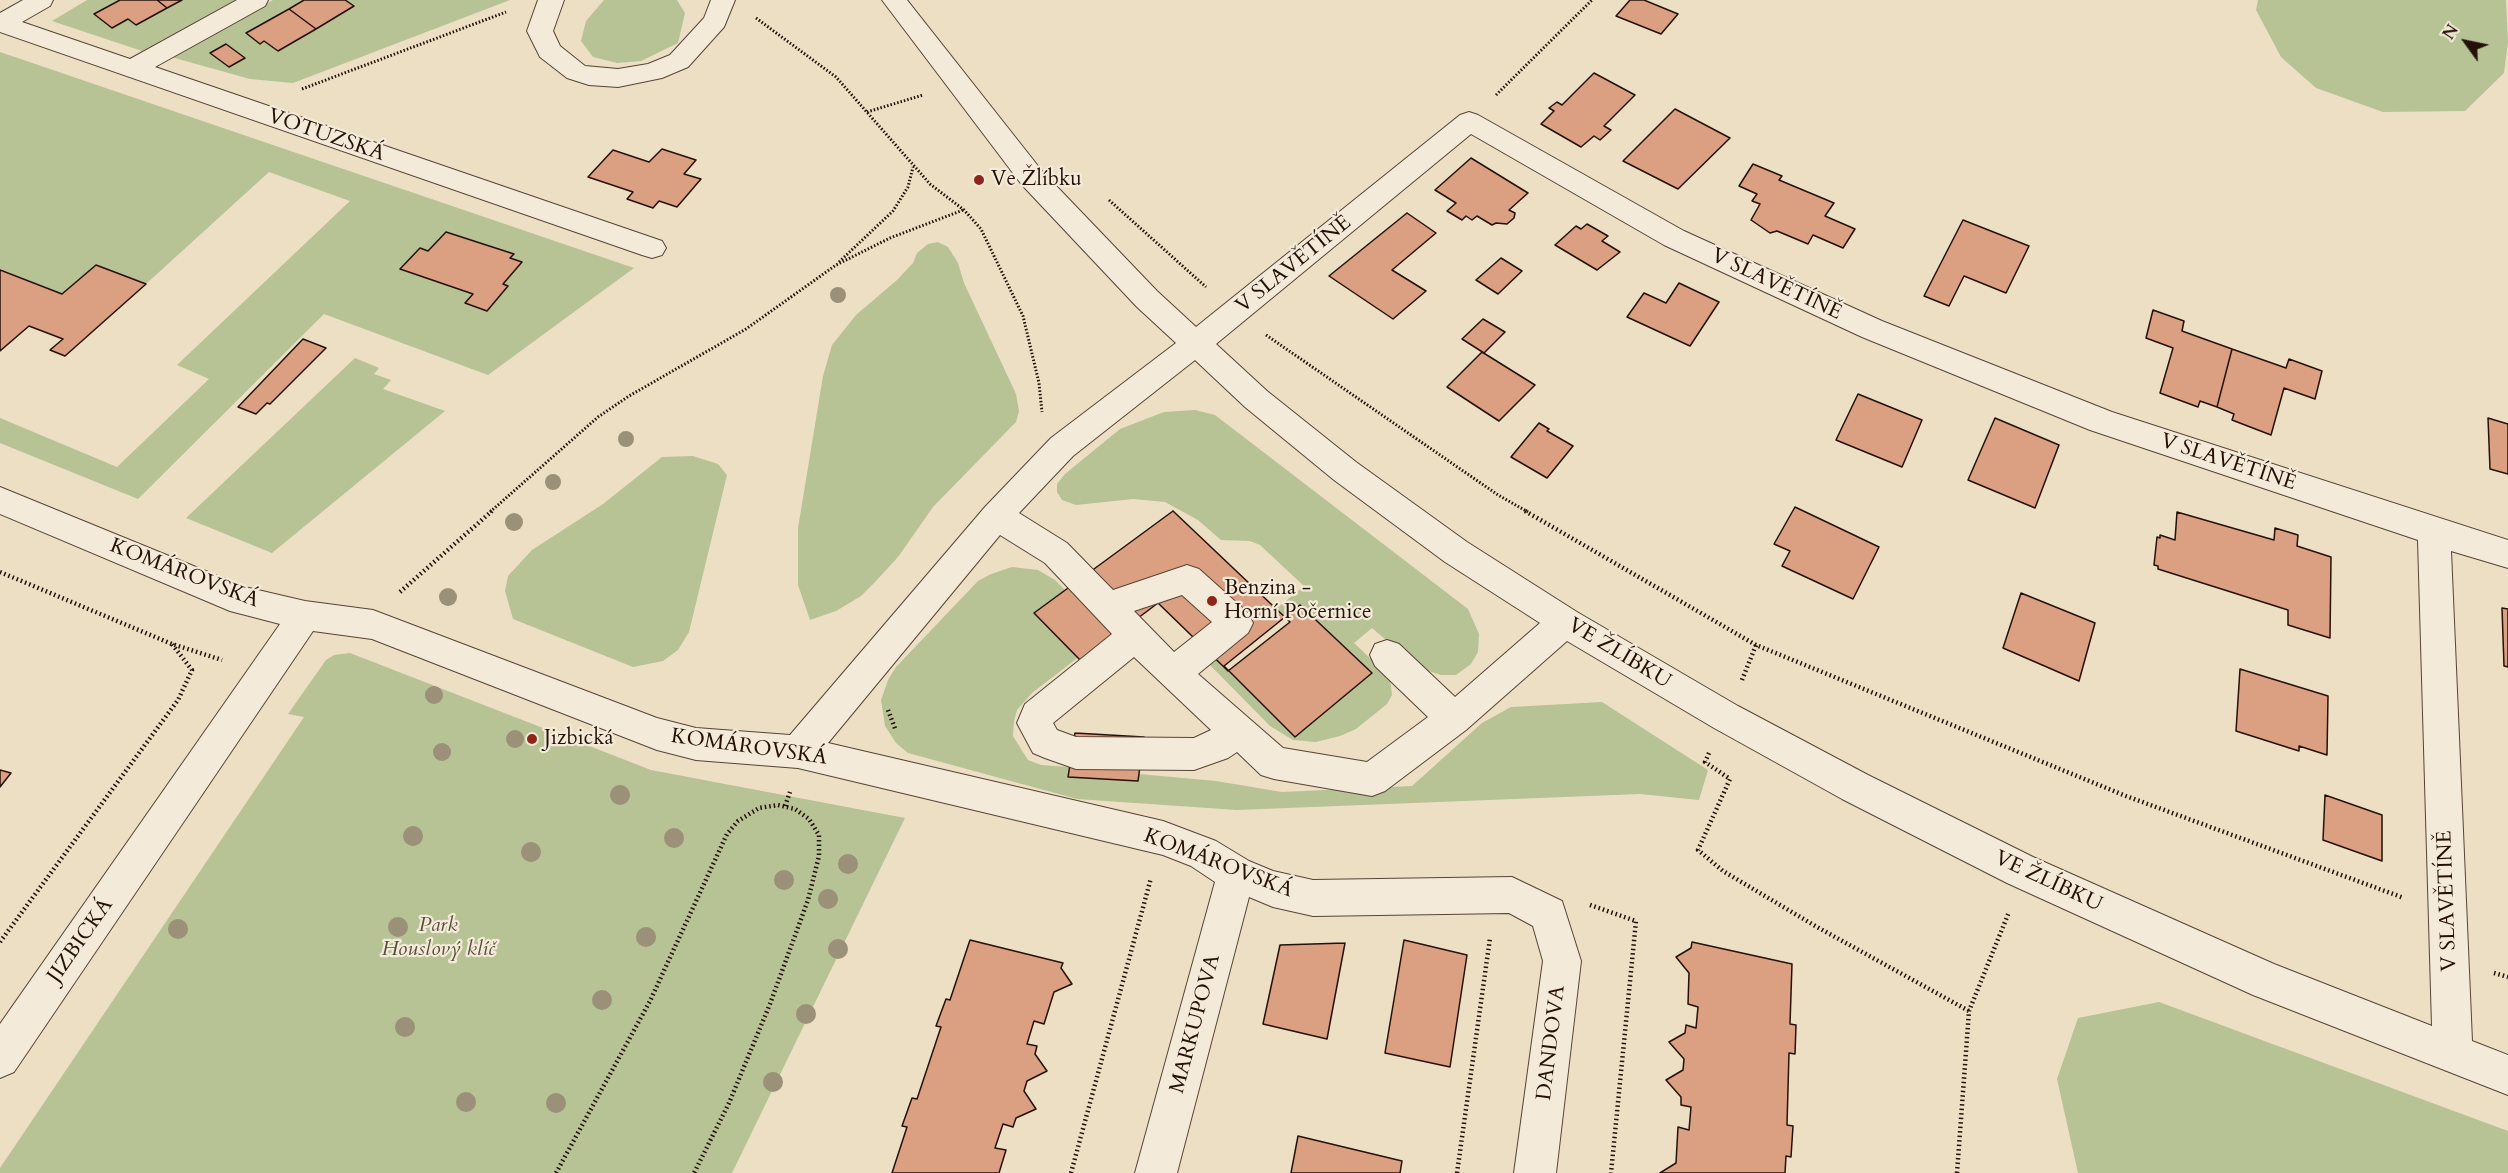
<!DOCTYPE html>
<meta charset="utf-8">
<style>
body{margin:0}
#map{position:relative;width:2508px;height:1173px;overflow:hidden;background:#eddfc4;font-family:Cardo,serif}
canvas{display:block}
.north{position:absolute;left:2436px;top:12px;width:60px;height:60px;-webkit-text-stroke:4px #f3ead9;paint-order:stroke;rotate:303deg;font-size:16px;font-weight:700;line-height:24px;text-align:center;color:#251107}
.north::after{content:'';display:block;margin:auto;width:21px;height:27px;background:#251107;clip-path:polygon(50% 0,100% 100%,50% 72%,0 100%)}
</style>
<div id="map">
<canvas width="2508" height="1173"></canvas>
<div class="north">N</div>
</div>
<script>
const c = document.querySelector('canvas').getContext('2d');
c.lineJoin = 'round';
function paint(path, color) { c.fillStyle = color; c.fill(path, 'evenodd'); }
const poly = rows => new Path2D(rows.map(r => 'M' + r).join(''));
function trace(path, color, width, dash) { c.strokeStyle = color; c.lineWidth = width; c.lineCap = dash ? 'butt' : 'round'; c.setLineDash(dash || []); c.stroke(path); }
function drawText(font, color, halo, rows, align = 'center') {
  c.font = font + ' Cardo,serif'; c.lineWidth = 4.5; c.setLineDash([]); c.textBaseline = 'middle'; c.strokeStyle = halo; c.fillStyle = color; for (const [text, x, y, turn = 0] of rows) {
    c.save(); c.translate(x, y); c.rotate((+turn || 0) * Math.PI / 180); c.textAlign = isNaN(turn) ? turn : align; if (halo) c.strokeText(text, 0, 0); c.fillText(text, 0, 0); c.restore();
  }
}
paint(poly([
 [87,0,235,0,142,51,52,21],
 [273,0,510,0,293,83,250,79,171,57],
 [604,0,677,0,685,13,678,43,641,61,617,63,593,57,581,41,586,21],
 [2258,0,2506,0,2508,42,2504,73,2465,111,2383,112,2316,88,2281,57,2256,10],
 [0,52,634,268,488,375,324,314,138,499,0,443,0,418,117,467,209,379,177,365,350,201,269,172,146,284,96,265,62,294,0,270],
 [938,242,948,247,958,263,964,283,1016,394,1019,411,1016,422,933,507,898,557,876,581,861,596,836,611,810,620,798,585,798,528,823,376,832,345,856,315,897,280,913,263,917,253,928,244],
 [355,358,379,368,374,374,391,380,383,389,445,411,272,553,186,518],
 [1195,410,1215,415,1468,609,1479,634,1478,652,1471,664,1456,675,1441,675,1419,668,1372,628,1354,643,1390,677,1392,695,1387,704,1356,729,1340,736,1316,742,1293,740,1270,726,1209,664,1304,586,1260,545,1250,541,1221,540,1198,520,1165,502,1133,499,1076,505,1062,500,1057,492,1057,484,1065,474,1120,429,1164,412],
 [1300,605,1372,673,1295,737,1224,666],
 [693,456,718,464,727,475,689,632,678,650,663,661,633,667,513,619,505,591,508,576,532,550,603,504,662,457],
 [1012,567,1038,570,1055,580,1078,603,1102,639,1032,693,1017,710,1014,721,1013,736,1028,760,1041,765,1069,767,1068,777,1137,781,1139,774,1216,781,1282,792,1412,786,1482,723,1511,707,1602,702,1708,770,1699,800,1640,794,1237,810,1077,799,908,753,896,743,885,726,881,700,888,680,896,667,978,581,991,574],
 [350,653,651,770,905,818,732,1173,0,1173,0,1168,304,717,288,714,326,660,334,655],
 [2159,1002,2508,1131,2508,1173,2078,1173,2057,1079,2078,1018]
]), '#b7c295');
const building = poly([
 [120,0,157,0,167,8,136,25,128,19,112,28,94,14,120,0],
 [157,0,182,0,167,8,157,0],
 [304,0,345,0,354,6,316,29,289,9,304,0],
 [1630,0,1644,0,1678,14,1661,34,1616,16,1630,0],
 [289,9,316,29,278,51,264,41,260,44,246,33,289,9],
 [226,44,245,58,229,67,210,53,226,44],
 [1594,73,1635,95,1604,126,1611,130,1600,140,1594,136,1581,147,1541,124,1554,111,1549,108,1557,102,1562,105,1594,73],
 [1675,109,1730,138,1678,189,1623,161,1675,109],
 [662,149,696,160,684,174,701,179,677,207,659,201,653,208,627,199,633,192,588,177,613,150,649,162,662,149],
 [1471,158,1528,193,1509,210,1515,213,1514,218,1507,224,1496,223,1492,225,1477,216,1472,220,1466,216,1462,220,1447,211,1456,203,1435,190,1471,158],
 [1753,164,1782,176,1779,180,1834,203,1825,216,1855,229,1843,248,1813,235,1808,244,1777,231,1770,233,1751,220,1760,204,1752,201,1757,194,1739,186,1753,164],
 [1407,213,1436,233,1392,270,1426,291,1393,319,1329,276,1407,213],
 [1963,220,2029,246,2006,293,1964,276,1949,306,1924,296,1963,220],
 [1587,224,1608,236,1602,241,1620,252,1597,270,1555,245,1576,226,1581,229,1587,224],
 [446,232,514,254,510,258,522,262,503,284,508,286,487,311,465,303,473,294,400,269,420,248,428,251,446,232],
 [1501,258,1522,271,1498,294,1476,280,1501,258],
 [96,265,146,284,65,356,50,350,63,339,29,326,0,351,0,270,62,294,96,265],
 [1679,283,1719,302,1690,346,1627,317,1644,293,1666,303,1679,283],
 [2153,310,2184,321,2182,331,2232,349,2217,407,2200,401,2198,407,2160,393,2173,348,2146,338,2153,310],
 [1483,319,1505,332,1484,353,1462,339,1483,319],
 [303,339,326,348,270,404,267,403,256,414,238,407,303,339],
 [2232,349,2286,368,2289,359,2322,371,2315,399,2284,388,2271,435,2232,420,2234,414,2217,407,2232,349],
 [1482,352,1535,385,1499,421,1447,387,1482,352],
 [1858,394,1922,420,1902,467,1836,440,1858,394],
 [1995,418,2059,445,2035,508,1968,480,1995,418],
 [2488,418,2508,424,2508,474,2490,469,2488,418],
 [1539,423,1549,429,1547,431,1573,446,1547,478,1511,457,1539,423],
 [1795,507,1879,547,1853,599,1782,566,1790,551,1774,544,1795,507],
 [1173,511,1290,622,1228,671,1158,603,1081,661,1034,613,1173,511],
 [2177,512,2274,540,2275,528,2298,535,2297,546,2331,557,2330,638,2288,625,2288,610,2158,569,2158,566,2154,565,2157,537,2160,538,2160,535,2175,540,2177,512],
 [2021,593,2095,623,2079,681,2003,648,2021,593],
 [1300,605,1372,673,1295,737,1224,666,1300,605],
 [2502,608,2508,609,2508,667,2504,666,2502,608],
 [2240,669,2328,696,2327,755,2299,746,2299,751,2236,731,2240,669],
 [1075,733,1144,737,1138,781,1068,777,1075,733],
 [0,770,11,773,0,787,0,770],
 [2325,795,2382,815,2382,861,2323,840,2325,795],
 [970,940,1063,963,1061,968,1072,984,1054,992,1044,1024,1034,1021,1027,1044,1037,1046,1035,1054,1047,1071,1027,1081,1024,1091,1036,1109,1016,1118,1013,1127,1003,1124,995,1148,1006,1150,999,1173,892,1173,907,1127,902,1126,912,1098,917,1099,941,1027,936,1026,946,999,950,1000,970,940],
 [1404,940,1467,955,1450,1067,1385,1053,1404,940],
 [1692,942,1792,964,1790,1024,1796,1025,1795,1054,1789,1053,1787,1125,1793,1126,1791,1157,1786,1156,1785,1173,1660,1173,1676,1163,1678,1127,1689,1130,1691,1107,1681,1105,1681,1097,1666,1080,1683,1070,1684,1059,1669,1042,1685,1033,1686,1025,1696,1028,1698,1007,1688,1004,1689,973,1676,957,1691,948,1692,942],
 [1345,943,1327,1039,1263,1024,1280,945,1345,943],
 [1298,1136,1402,1161,1400,1173,1291,1173,1298,1136]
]);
paint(building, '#db9f82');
trace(building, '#251107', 1.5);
const minor = poly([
 [23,0,53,0,50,6,22,22,130,59,237,0,268,0,265,6,155,67,662,241,666,248,662,255,652,258,642,255,0,32,0,13,23,0],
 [538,0,564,0,553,31,560,46,585,66,618,69,648,64,670,55,704,18,711,0,735,0,724,27,688,67,662,78,618,87,589,85,567,78,540,57,527,31,538,0],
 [882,0,907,0,1042,171,1157,291,1196,327,1460,115,1469,112,1478,115,1684,231,1882,321,2112,412,2508,540,2508,568,2451,551,2472,1041,2508,1055,2508,1095,2253,995,2007,883,1842,799,1714,728,1567,641,1466,730,1385,791,1372,796,1274,779,1261,775,1237,752,1228,758,1194,770,1076,769,1045,758,1033,753,1017,723,1025,704,1112,634,1045,563,1000,535,828,743,1163,821,1216,841,1249,861,1273,871,1313,880,1512,877,1562,901,1581,961,1556,1173,1514,1173,1543,961,1533,926,1509,913,1313,916,1273,907,1249,897,1177,1173,1135,1173,1215,882,1191,866,1163,855,798,768,696,760,657,750,372,639,313,631,14,1072,0,1078,0,1024,280,624,230,611,0,514,0,487,245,587,305,601,373,610,657,718,696,728,790,735,985,507,1051,438,1176,343,1137,307,1022,185,882,0],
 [1471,134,1664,245,1862,337,2090,430,2418,540,2432,1026,2274,964,2033,857,1868,775,1738,706,1577,612,1467,542,1356,462,1267,391,1216,344,1471,134],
 [1195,360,1245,407,1334,480,1445,562,1540,623,1455,697,1399,644,1387,640,1375,644,1370,655,1375,666,1428,717,1367,762,1283,748,1198,674,1248,633,1253,623,1248,613,1199,569,1187,565,1113,590,1067,543,1019,513,1073,456,1195,360],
 [1182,595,1212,622,1174,652,1134,611,1182,595],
 [1134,657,1211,730,1194,738,1076,737,1057,730,1053,723,1134,657]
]);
trace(minor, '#574436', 2);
trace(poly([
 [756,18,836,77,930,184,964,210,981,229,1023,316,1039,383,1042,412],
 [302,89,506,12],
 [1496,95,1592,0],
 [867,112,923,95],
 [1109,200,1206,287],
 [839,262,893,211,908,187,913,167],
 [1266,335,1498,495,1528,512],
 [490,512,598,417,629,396,746,329,836,265,890,238,963,210]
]), '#251107', 3, [1.5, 2]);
trace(poly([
 [1525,511,1756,645,2126,796,2404,898],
 [0,572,172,644,222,660],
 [400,592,492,511],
 [1742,680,1756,645],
 [888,710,896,731],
 [1709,753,1705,762,1730,779,1698,850,1723,871,1817,927,1969,1011],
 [785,806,790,792],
 [1590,905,1636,921,1611,1173],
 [0,942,178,700,192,670,172,644],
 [2494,973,2508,977],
 [556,1173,650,1001,727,834,738,821,759,808,778,805,795,809,809,819,819,835,819,856,808,900,770,1004,729,1103,694,1173],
 [1071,1173,1151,878],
 [1457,1173,1490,938],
 [1957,1173,1969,1011,2009,912]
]), '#251107', 4.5, [1.5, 3]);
paint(minor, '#f3ead9');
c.fillStyle = '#9b9078';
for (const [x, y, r] of [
 [838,295,8],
 [626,439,8],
 [553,482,8],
 [514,522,9],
 [448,597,9],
 [434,695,9],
 [515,739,9],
 [442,752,9],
 [620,795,10],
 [413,836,10],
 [674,838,10],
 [531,852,10],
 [848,864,10],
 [784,880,10],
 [828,899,10],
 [398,927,10],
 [178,929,10],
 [646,937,10],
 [838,949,10],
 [602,1000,10],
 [806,1014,10],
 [405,1027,10],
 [773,1082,10],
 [466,1102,10],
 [556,1103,10]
]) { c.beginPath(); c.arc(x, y, r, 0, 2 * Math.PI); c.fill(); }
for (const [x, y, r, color] of [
 [979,180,6,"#8f2418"],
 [1212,601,6,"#8f2418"],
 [532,739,6,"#8f2418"]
]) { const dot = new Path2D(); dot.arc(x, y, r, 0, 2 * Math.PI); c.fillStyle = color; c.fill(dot); trace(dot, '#f3ead9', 2); }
drawText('21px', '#251107', '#f3ead9', [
 ["VOTUZSKÁ",326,136,19],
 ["V SLAVĚTÍNĚ",1294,265,-39],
 ["V SLAVĚTÍNĚ",1776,285,25],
 ["V SLAVĚTÍNĚ",2228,463,18],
 ["KOMÁROVSKÁ",184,574,21],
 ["VE ŽLÍBKU",1619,654,31],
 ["KOMÁROVSKÁ",749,748,8],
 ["KOMÁROVSKÁ",1218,864,21],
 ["VE ŽLÍBKU",2048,882,25],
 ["V SLAVĚTÍNĚ",2448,901,-92],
 ["JIZBICKÁ",81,941,-55],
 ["MARKUPOVA",1196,1024,-75],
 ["DANDOVA",1552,1043,-83]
]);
drawText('21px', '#251107', '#f3ead9', [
 ["Ve Žlíbku",991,180],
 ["Benzina -",1224,589],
 ["Horní Počernice",1224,613],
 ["Jizbická",544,739]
], 'left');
drawText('italic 21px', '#584f39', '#f3ead9', [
 ["Park",438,926],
 ["Houslový klíč",438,950]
]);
</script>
